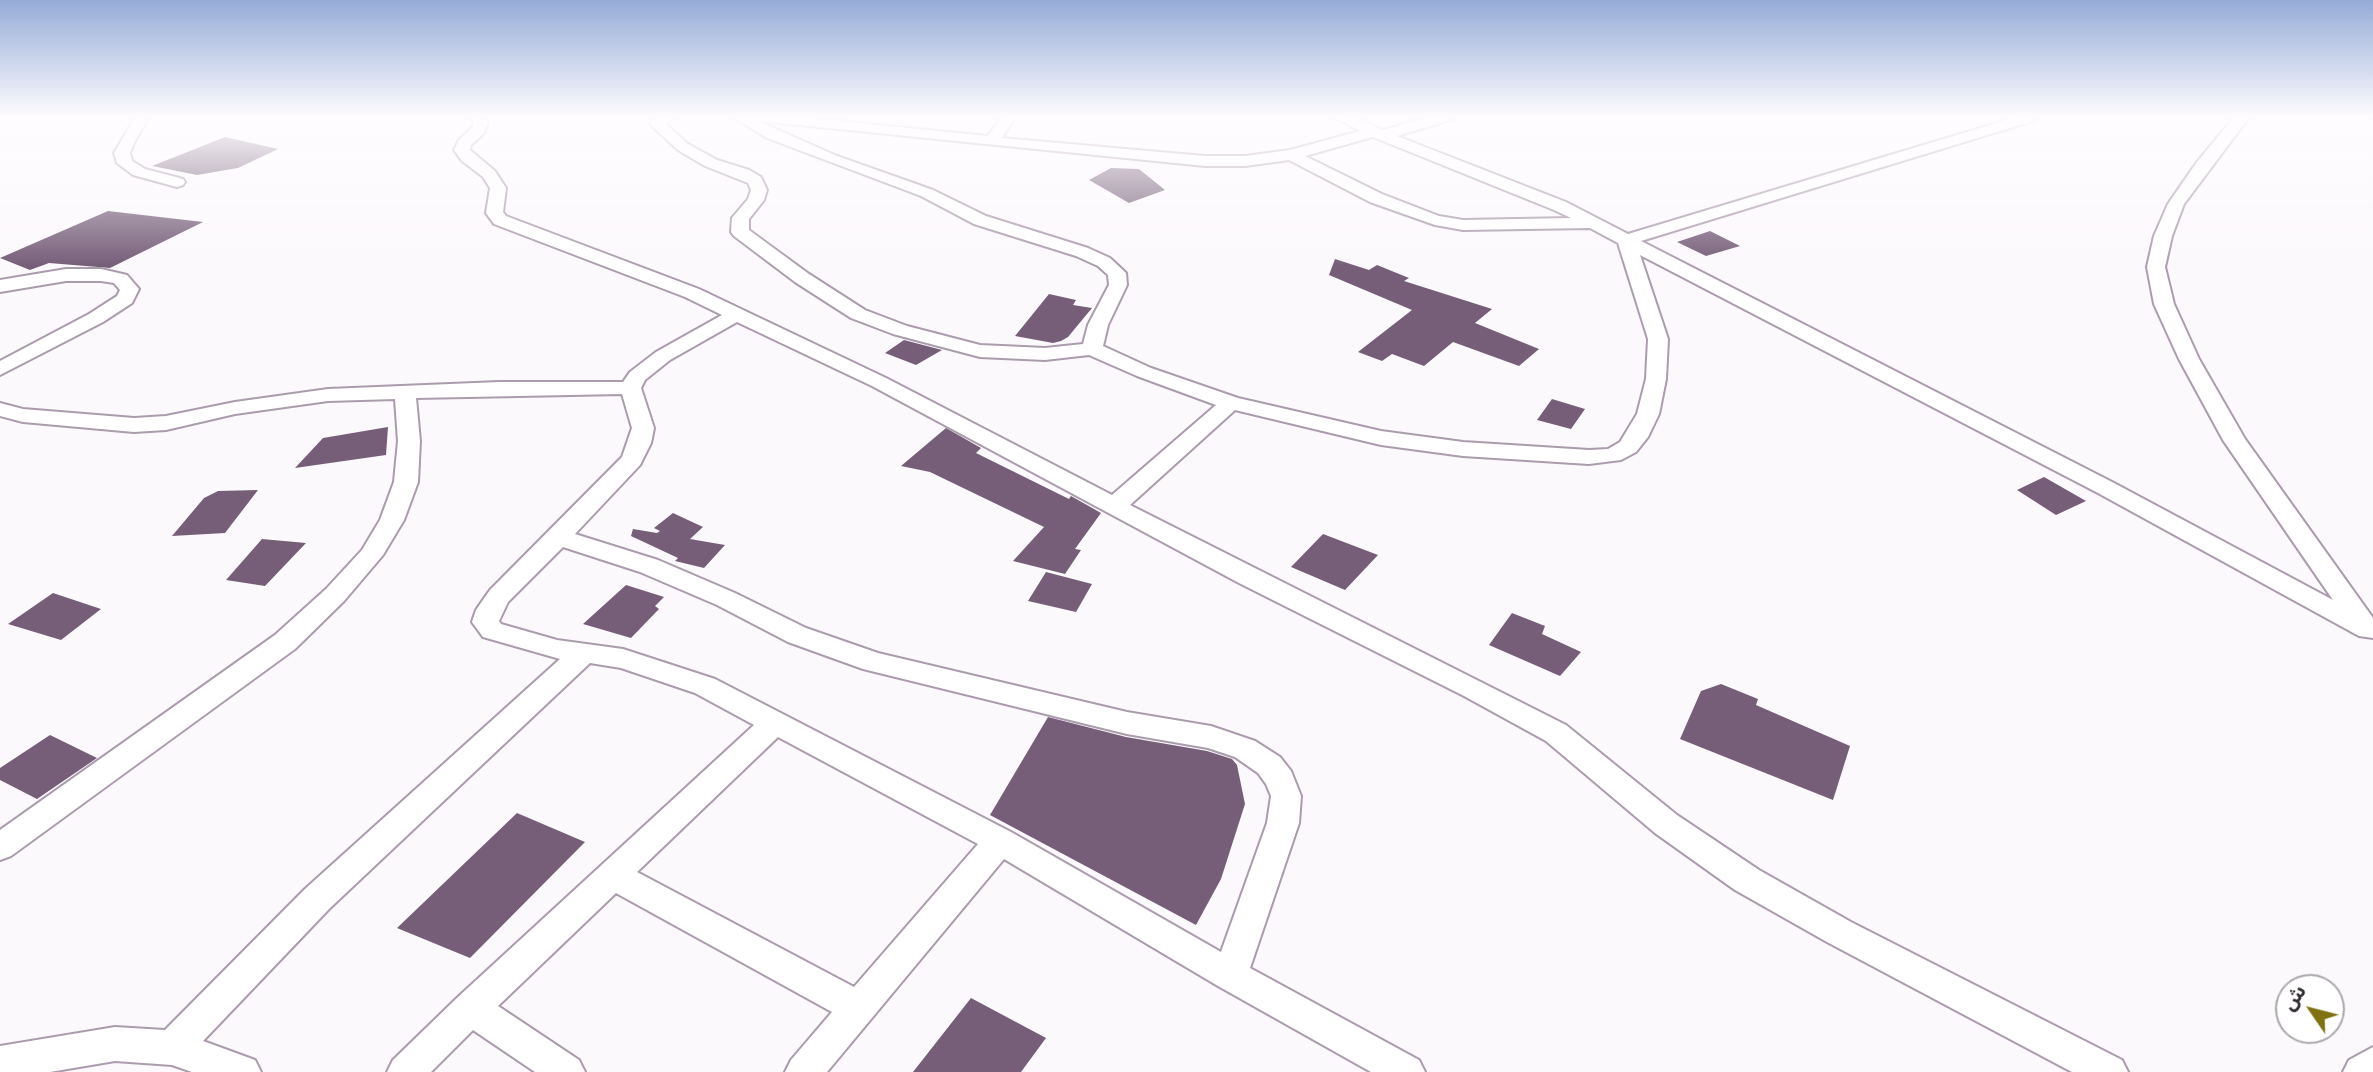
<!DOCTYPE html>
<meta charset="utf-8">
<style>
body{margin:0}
#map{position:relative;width:2373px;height:1072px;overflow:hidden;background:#fcf9fd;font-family:Helvetica,"Noto Sans Arabic",sans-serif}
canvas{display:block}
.north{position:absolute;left:2275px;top:974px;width:70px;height:70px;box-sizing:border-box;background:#fff;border:2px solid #aca9ac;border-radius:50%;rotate:305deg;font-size:19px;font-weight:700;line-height:28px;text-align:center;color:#2f2930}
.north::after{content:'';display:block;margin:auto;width:24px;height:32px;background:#807212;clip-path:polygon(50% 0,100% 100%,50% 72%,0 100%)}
</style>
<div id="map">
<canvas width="2373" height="1072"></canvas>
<div class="north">ش</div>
</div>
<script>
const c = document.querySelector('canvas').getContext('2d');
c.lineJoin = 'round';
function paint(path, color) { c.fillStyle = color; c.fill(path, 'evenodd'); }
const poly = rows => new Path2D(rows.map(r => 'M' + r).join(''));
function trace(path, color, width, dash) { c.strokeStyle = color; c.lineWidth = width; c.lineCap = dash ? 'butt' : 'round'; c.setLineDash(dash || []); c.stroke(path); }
paint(poly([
 [225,137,278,149,238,168,197,175,152,166],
 [1111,168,1139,169,1165,190,1129,203,1089,180],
 [108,211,203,222,110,268,49,263,30,270,0,258],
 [1710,231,1740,246,1706,256,1677,242],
 [1335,259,1369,270,1377,265,1409,278,1404,281,1492,309,1475,323,1539,349,1519,366,1453,342,1424,366,1392,354,1382,361,1358,352,1412,310,1329,275],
 [1049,294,1076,300,1073,305,1092,308,1068,337,1061,341,1053,343,1015,336],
 [904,340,942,350,916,365,885,353],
 [1552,399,1585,409,1571,429,1537,420],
 [388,427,386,455,295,468,323,438],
 [946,428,981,448,976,453,1069,499,1071,496,1101,513,1075,549,1081,550,1065,574,1013,561,1044,527,930,472,901,466],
 [2044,477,2086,501,2056,515,2017,490],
 [258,490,225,533,172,536,204,498,218,491],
 [673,513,703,527,690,539,725,545,704,568,675,561,678,558,631,536,633,529,657,533,660,531,654,528],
 [1323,534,1378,555,1345,590,1291,567],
 [262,539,306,543,265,586,226,580],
 [1046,572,1092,584,1076,612,1028,601],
 [626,585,664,597,655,606,659,609,631,638,583,624],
 [53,593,101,609,61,640,8,624],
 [1512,613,1545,626,1542,634,1581,652,1560,676,1489,645],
 [1721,684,1758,699,1756,705,1850,746,1833,800,1680,739,1701,691],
 [1048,717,1126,737,1207,751,1232,759,1237,765,1245,804,1221,879,1196,925,990,815],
 [50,735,97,758,37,799,0,780,0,768],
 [517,813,585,842,470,958,397,928],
 [971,998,1046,1038,1021,1072,913,1072]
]), '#765e79');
const minor = poly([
 [136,116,150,116,135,141,130,153,132,161,145,169,183,179,185,182,183,185,177,187,133,175,117,163,114,153,136,116],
 [469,116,483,116,488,123,484,133,471,145,470,150,495,171,506,188,503,212,506,216,699,289,886,378,1112,495,1216,405,1137,376,1089,355,1045,360,980,357,893,334,851,318,795,282,734,236,731,232,732,218,748,199,751,190,748,183,705,166,678,150,652,126,650,123,652,120,658,116,675,116,666,124,688,144,717,160,749,170,761,177,767,190,764,200,749,219,749,230,809,274,865,310,907,326,980,345,1045,348,1083,344,1088,325,1109,285,1108,275,1098,266,1076,256,974,224,921,196,767,138,731,116,789,116,988,136,1002,116,1016,116,1002,138,1205,156,1245,156,1290,150,1360,131,1333,116,1351,116,1383,130,1434,116,1456,116,1454,119,1397,136,1566,202,1628,234,2020,116,2038,116,2036,120,1641,241,2114,483,2333,600,2223,440,2179,359,2154,304,2147,267,2154,236,2168,204,2197,162,2235,116,2250,116,2184,204,2172,236,2165,267,2174,304,2199,359,2245,439,2373,618,2373,638,2359,636,2098,493,1640,255,1668,339,1666,379,1659,414,1648,437,1636,452,1621,460,1589,464,1463,456,1381,445,1235,410,1130,505,1566,725,1677,815,1759,870,1851,922,2122,1060,2128,1072,2072,1072,1827,942,1735,890,1655,833,1546,741,1464,696,1239,583,872,386,737,322,670,360,645,380,641,388,654,428,651,443,640,465,575,534,658,560,735,593,806,628,878,653,1127,712,1211,726,1255,741,1280,757,1291,771,1301,796,1299,823,1250,968,1419,1060,1425,1072,1371,1072,1218,986,1004,859,827,1072,785,1072,791,1060,832,1012,616,893,498,1006,579,1060,585,1072,535,1072,473,1030,431,1072,387,1072,393,1060,458,997,754,725,695,693,621,668,590,663,329,909,203,1041,255,1060,261,1072,192,1072,172,1065,115,1061,50,1072,0,1072,0,1046,115,1027,165,1030,305,889,560,659,483,637,472,622,476,610,490,590,622,457,632,428,622,394,416,398,420,441,418,482,404,520,383,555,344,601,295,649,11,856,0,860,0,830,275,635,326,589,362,550,380,520,394,482,398,441,395,399,328,401,235,414,166,430,134,432,23,422,0,416,0,403,23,409,134,418,166,416,235,402,328,389,499,382,623,382,630,372,656,352,722,315,685,297,494,224,486,213,490,188,483,177,462,161,454,150,459,140,472,128,474,123,469,116],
 [758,121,1205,166,1245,166,1289,160,1370,202,1435,225,1463,230,1590,228,1618,243,1648,339,1646,379,1637,414,1620,442,1608,449,1589,450,1463,442,1381,431,1238,398,1151,368,1103,346,1108,325,1127,285,1126,273,1110,258,1088,248,986,216,933,190,837,156,758,121],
 [1373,137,1554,210,1571,218,1463,220,1439,216,1382,194,1305,156,1373,137],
 [563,547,640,572,717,605,788,642,863,669,1127,734,1208,748,1235,757,1258,773,1266,784,1271,796,1267,823,1221,952,1011,832,715,679,623,649,557,640,501,624,499,621,508,602,563,547],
 [778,737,978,844,854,987,637,872,778,737],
 [66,269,101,269,127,275,139,289,132,303,103,322,0,375,0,361,89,314,117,296,120,290,114,283,101,281,66,281,0,292,0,280,66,269],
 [2373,1047,2373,1072,2343,1072,2349,1060,2373,1047]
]);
trace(minor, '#ab9cad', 4);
paint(minor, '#fff');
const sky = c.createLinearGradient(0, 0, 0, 266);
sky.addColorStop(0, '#95acd7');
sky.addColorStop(0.44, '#fefcfe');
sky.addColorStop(1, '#fefcfe00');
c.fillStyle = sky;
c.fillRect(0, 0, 2373, 266);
</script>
